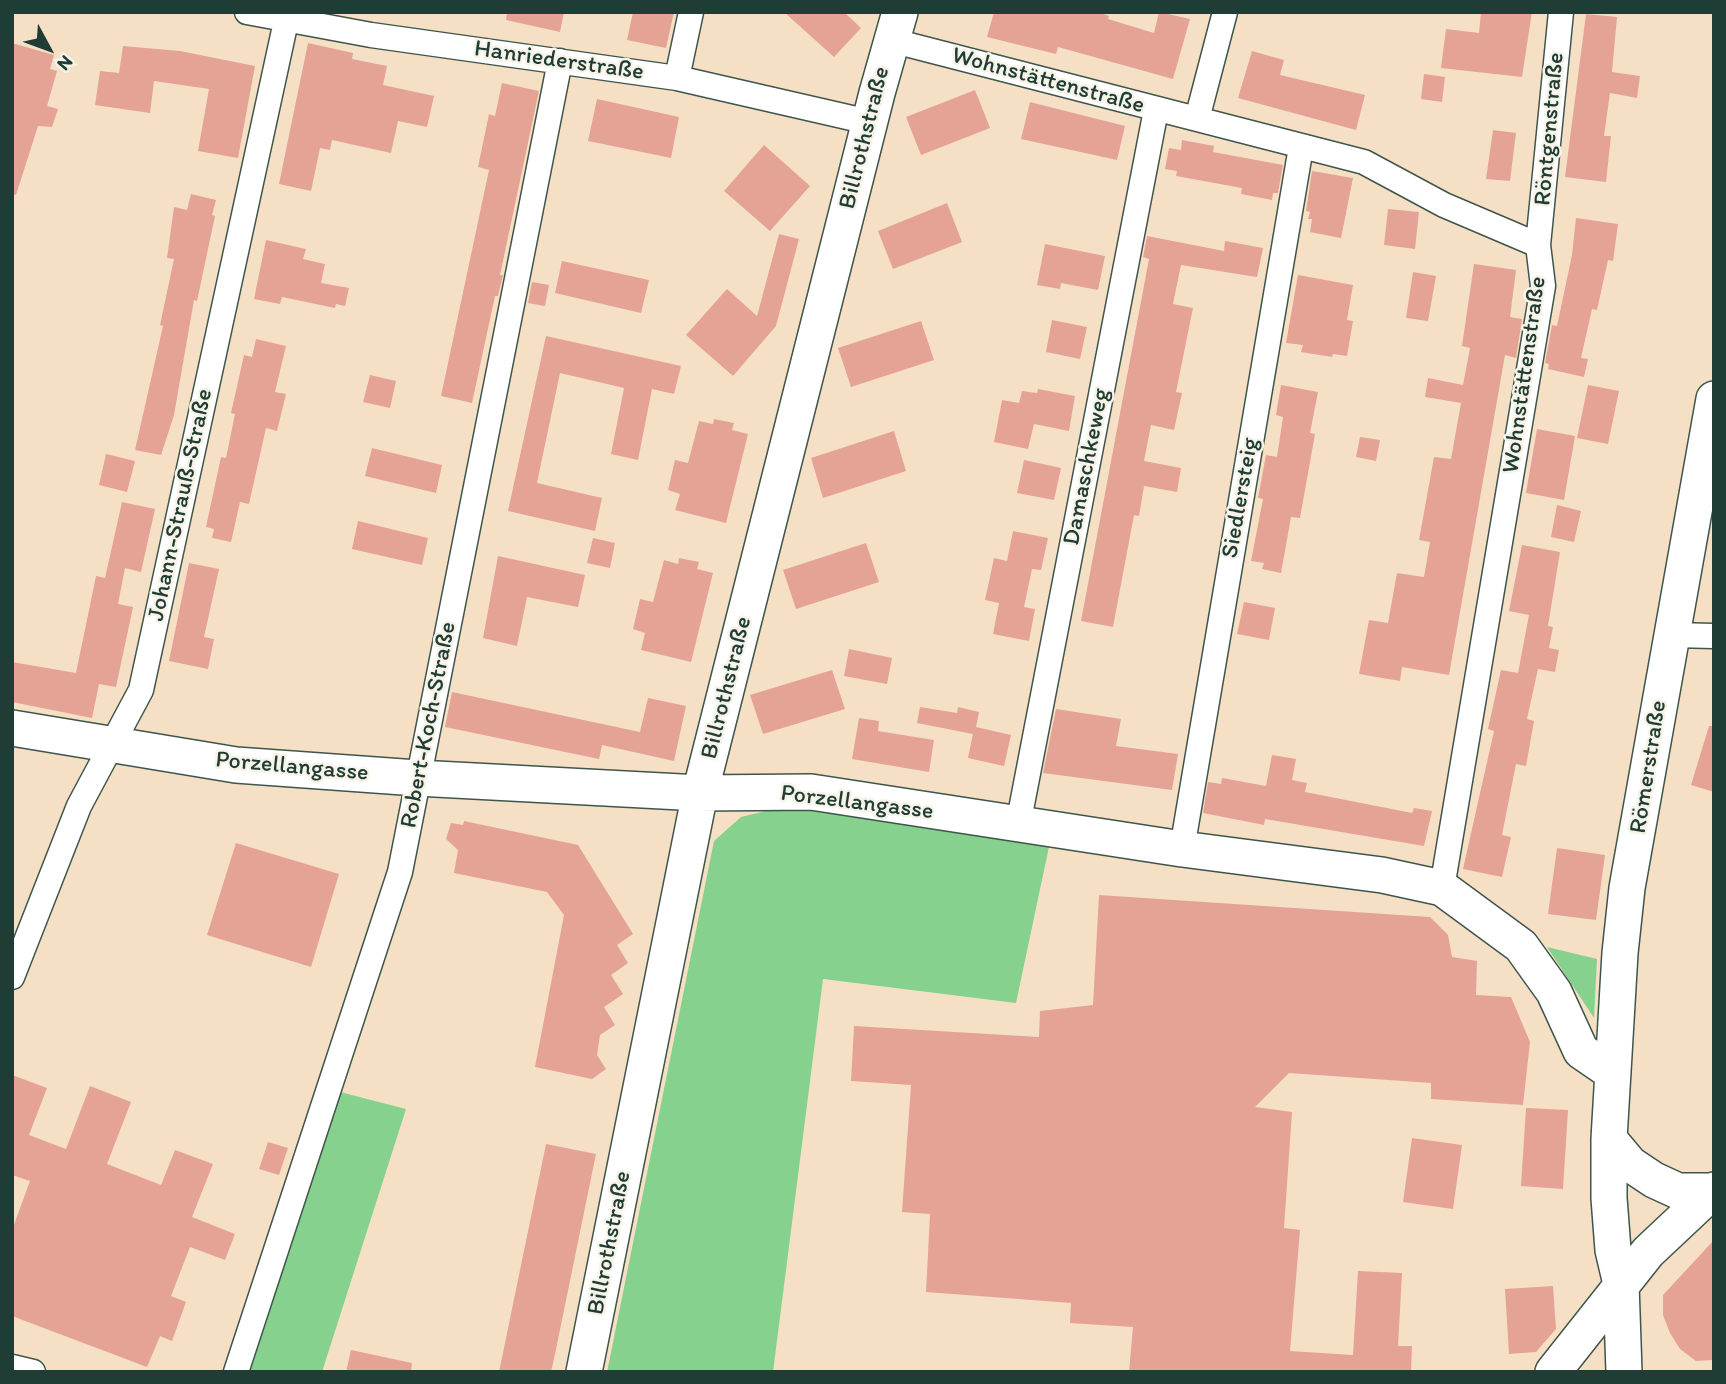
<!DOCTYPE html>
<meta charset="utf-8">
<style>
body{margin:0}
#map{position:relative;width:1726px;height:1384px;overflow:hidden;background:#f5e0c6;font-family:Itim,sans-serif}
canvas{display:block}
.frame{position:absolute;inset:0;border:14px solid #1f3d34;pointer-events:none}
.north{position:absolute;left:14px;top:14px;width:70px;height:70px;-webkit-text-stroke:5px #f7f3e8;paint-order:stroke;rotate:131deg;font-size:19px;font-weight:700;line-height:28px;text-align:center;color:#1f3d34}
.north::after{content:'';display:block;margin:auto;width:24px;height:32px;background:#1f3d34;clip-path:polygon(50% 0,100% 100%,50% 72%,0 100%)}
</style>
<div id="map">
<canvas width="1726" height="1384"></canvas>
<div class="frame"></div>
<div class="north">N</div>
</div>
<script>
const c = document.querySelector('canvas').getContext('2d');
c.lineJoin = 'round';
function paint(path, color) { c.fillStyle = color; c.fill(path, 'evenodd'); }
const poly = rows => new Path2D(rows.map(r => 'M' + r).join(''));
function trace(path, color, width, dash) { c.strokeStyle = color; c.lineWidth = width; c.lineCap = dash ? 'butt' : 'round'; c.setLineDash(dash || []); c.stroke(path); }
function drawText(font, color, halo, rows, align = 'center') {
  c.font = font + ' Itim,sans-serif'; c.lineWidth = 5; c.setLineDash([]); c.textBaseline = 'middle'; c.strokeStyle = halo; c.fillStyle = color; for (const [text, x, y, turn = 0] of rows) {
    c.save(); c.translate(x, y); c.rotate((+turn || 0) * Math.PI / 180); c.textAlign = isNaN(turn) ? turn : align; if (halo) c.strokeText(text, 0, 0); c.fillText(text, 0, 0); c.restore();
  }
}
paint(poly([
 [824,809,1050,842,1016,1003,823,979,773,1372,607,1372,714,841,741,817,770,810],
 [1547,947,1597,959,1594,1018],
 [340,1092,406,1109,322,1372,250,1372]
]), '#86d18e');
paint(poly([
 [507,12,564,12,560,32,506,20],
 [633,12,674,12,666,48,627,40],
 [784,12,844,12,861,28,834,57],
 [994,12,1098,12,1109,16,1108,19,1154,33,1159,12,1190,19,1173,79,1058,47,1056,54,987,37],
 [1481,12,1532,12,1522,77,1441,68,1446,29,1479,33],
 [1586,14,1617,17,1612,72,1640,76,1637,98,1610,93,1604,136,1611,136,1606,182,1565,177],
 [12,43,54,55,50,69,57,71,47,106,58,109,52,127,38,126,16,195,12,194],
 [308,43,353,53,352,59,387,66,383,85,434,96,427,127,398,121,391,153,332,140,330,150,320,148,311,191,279,184],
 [123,46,180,51,255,66,238,158,198,151,209,89,154,81,150,113,95,105,100,71,119,73],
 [1252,51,1284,60,1280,75,1365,95,1356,130,1238,98],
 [1424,74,1445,77,1442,102,1421,99],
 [502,83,539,91,500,275,503,275,498,296,495,296,472,403,441,396,489,170,478,167,489,114,495,116],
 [975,90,990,128,921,155,906,117],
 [597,99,679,117,671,158,588,141],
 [1030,102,1125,126,1117,160,1021,139],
 [1493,130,1516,133,1510,181,1486,179],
 [1182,140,1214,146,1213,152,1283,165,1278,193,1273,193,1272,200,1241,194,1242,188,1176,176,1177,171,1165,169,1169,148,1181,150],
 [764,145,810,186,770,231,724,191],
 [1312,171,1353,178,1341,238,1310,232,1312,219,1308,219,1310,212,1306,211],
 [191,194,216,200,212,215,215,216,197,301,194,300,174,415,161,455,135,450,163,326,160,325,174,259,167,258,174,207,187,210],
 [947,203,962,242,893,269,878,231],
 [1388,209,1419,212,1415,249,1384,245],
 [1576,218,1618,224,1613,261,1608,260,1597,310,1592,309,1581,358,1588,359,1584,377,1548,369,1549,364,1545,363,1552,325,1557,326,1572,255],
 [779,234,799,239,776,326,733,376,686,335,727,289,757,316],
 [1147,236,1224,251,1225,241,1263,248,1257,277,1181,265,1173,304,1193,308,1176,392,1182,393,1174,430,1151,425,1144,461,1181,468,1177,492,1144,486,1139,516,1134,515,1113,627,1081,621,1149,259,1143,257],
 [266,240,306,249,303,259,325,264,321,283,349,288,345,306,336,304,335,308,282,297,280,304,254,299],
 [1045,244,1105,256,1098,290,1061,283,1060,289,1037,285],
 [562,261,649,280,641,313,555,293],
 [1474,264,1516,270,1510,317,1522,319,1516,358,1505,355,1449,675,1402,667,1400,681,1359,674,1369,620,1388,623,1397,573,1424,577,1430,542,1419,540,1434,457,1451,459,1461,403,1425,397,1428,378,1463,385,1470,348,1462,346],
 [1413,272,1436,276,1428,321,1406,318],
 [1298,275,1353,285,1347,320,1353,321,1347,356,1333,354,1332,357,1301,352,1303,345,1286,343],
 [532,282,549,285,545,306,528,303],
 [1052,320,1087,327,1080,359,1046,352],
 [921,321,934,360,851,387,838,348],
 [546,336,681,366,674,394,652,389,638,460,611,454,624,388,560,373,537,483,602,498,595,531,508,511],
 [256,339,286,346,275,392,286,394,277,431,266,428,249,504,240,502,231,542,212,538,214,529,206,527,221,457,226,458,235,414,231,413,244,355,252,357],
 [370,375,396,381,390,408,363,402],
 [1281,385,1318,392,1310,433,1315,434,1300,518,1291,517,1281,573,1262,569,1264,563,1251,561,1263,499,1258,498,1266,455,1277,457,1283,417,1276,415],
 [1588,385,1619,391,1608,444,1577,438],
 [1038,389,1075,396,1069,431,1034,424,1028,449,994,442,1002,400,1019,403,1022,391,1037,393],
 [714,419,734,423,732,430,748,434,726,523,675,510,680,494,668,490,675,460,688,463,699,421,713,424],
 [1537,429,1575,436,1564,500,1526,493],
 [894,431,906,471,823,498,811,458],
 [1360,437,1380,440,1376,461,1356,457],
 [372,448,442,465,436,493,365,476],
 [106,454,135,461,127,492,99,485],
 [1024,460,1061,468,1054,500,1017,493],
 [122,502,155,509,141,572,125,568,118,604,133,607,116,687,99,684,92,718,12,702,12,662,76,673,96,576,105,578],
 [1557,505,1581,511,1574,542,1551,537],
 [358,521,428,538,422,565,352,549],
 [1013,531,1048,538,1041,570,1032,569,1024,607,1035,609,1029,641,993,634,999,603,985,600,994,558,1007,561],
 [593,538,615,543,610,568,587,563],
 [866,543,879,582,796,609,783,570],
 [1522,545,1560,552,1548,626,1553,627,1549,648,1559,650,1555,672,1538,669,1527,719,1534,721,1526,766,1516,764,1502,835,1511,837,1502,877,1463,869,1494,731,1488,729,1501,670,1518,673,1529,615,1509,611],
 [498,556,585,575,578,607,527,597,517,646,483,638],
 [679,558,699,562,697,569,713,573,691,662,641,650,645,633,633,629,640,599,653,602,664,560,678,564],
 [189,563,219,569,204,637,214,639,208,669,169,661],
 [1244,602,1275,608,1269,640,1237,634],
 [849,649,892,658,887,684,844,676],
 [832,670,845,709,763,734,750,695],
 [452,692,640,732,648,698,686,706,674,761,602,745,599,759,445,727],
 [920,707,957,713,958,707,979,712,976,727,1011,735,1004,766,968,758,973,734,917,723],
 [1056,709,1121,719,1116,746,1178,754,1172,790,1043,773],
 [859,718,879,721,878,731,934,740,929,772,852,759],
 [1709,726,1714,726,1714,792,1691,785],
 [1272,755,1296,759,1292,780,1307,783,1305,792,1412,813,1414,808,1432,811,1424,846,1265,819,1264,825,1203,813,1208,782,1221,784,1222,778,1266,786],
 [464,821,578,845,633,934,617,945,628,963,611,975,623,994,604,1007,615,1025,600,1035,597,1055,606,1069,592,1079,535,1067,564,915,547,892,454,873,458,850,446,839,451,823,463,825],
 [236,843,339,874,311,967,207,935],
 [1557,848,1605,855,1596,920,1548,914],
 [1099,895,1430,917,1448,935,1452,957,1477,961,1476,995,1511,997,1530,1042,1523,1105,1431,1099,1431,1083,1289,1073,1255,1107,1292,1112,1284,1228,1300,1230,1290,1351,1353,1355,1358,1271,1402,1273,1398,1346,1412,1346,1411,1372,1129,1372,1133,1327,1070,1323,1071,1303,926,1292,930,1214,902,1212,911,1085,851,1081,854,1026,1039,1037,1040,1011,1093,1005],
 [12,1075,47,1088,29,1135,66,1149,90,1086,131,1102,107,1164,161,1185,175,1150,213,1164,192,1217,235,1234,225,1260,190,1247,171,1296,186,1302,172,1341,160,1336,147,1367,12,1316,12,1230,30,1181,12,1175],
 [1526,1108,1568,1110,1563,1189,1521,1186],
 [1412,1138,1462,1145,1453,1209,1403,1202],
 [268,1142,288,1148,279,1175,259,1169],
 [546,1144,596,1154,555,1354,551,1372,499,1372],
 [1714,1240,1714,1360,1696,1361,1680,1349,1670,1333,1663,1315,1663,1295],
 [1553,1286,1556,1329,1536,1352,1509,1354,1505,1289],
 [351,1350,412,1363,411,1372,346,1372]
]), '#e5a395');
const street = poly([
 [247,12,371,35,677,78,869,122],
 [890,40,1364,162,1444,205,1538,245,1543,286,1442,888],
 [677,78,691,12],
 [1197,119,1225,12],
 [1538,245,1561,12],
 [1672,635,1714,636],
 [1018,825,1156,110],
 [1182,849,1301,147],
 [12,977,79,806,141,690,288,12],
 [12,1367,33,1372],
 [236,1372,400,872,560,61]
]);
const secondary = poly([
 [12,728,236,765,417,778,700,793,811,792,1182,849,1382,875,1442,888,1521,946,1554,992,1581,1051,1613,1073],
 [1609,1139,1630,1164,1654,1180,1678,1191,1711,1191],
 [584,1372,700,793,877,93,900,12],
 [1553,1372,1648,1252,1714,1190],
 [1624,1372,1621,1284,1613,1250,1609,1198,1609,1139,1620,953,1627,888,1714,399]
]);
trace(street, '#3f554a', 27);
trace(secondary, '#3f554a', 38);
trace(street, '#fff', 24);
trace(secondary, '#fff', 35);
drawText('24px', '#1f3d34', '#f7f3e8', [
 ["Hanriederstraße",559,61,8],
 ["Wohnstättenstraße",1048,81,15],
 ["Röntgenstraße",1550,129,-85],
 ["Billrothstraße",865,138,-76],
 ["Wohnstättenstraße",1525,375,-82],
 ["Damaschkeweg",1087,467,-79],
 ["Siedlersteig",1241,498,-80],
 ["Johann-Strauß-Straße",181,505,-78],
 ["Billrothstraße",727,688,-76],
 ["Robert-Koch-Straße",429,725,-79],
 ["Porzellangasse",292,767,5],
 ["Römerstraße",1649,767,-81],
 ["Porzellangasse",857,803,7],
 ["Billrothstraße",610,1243,-79]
]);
</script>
